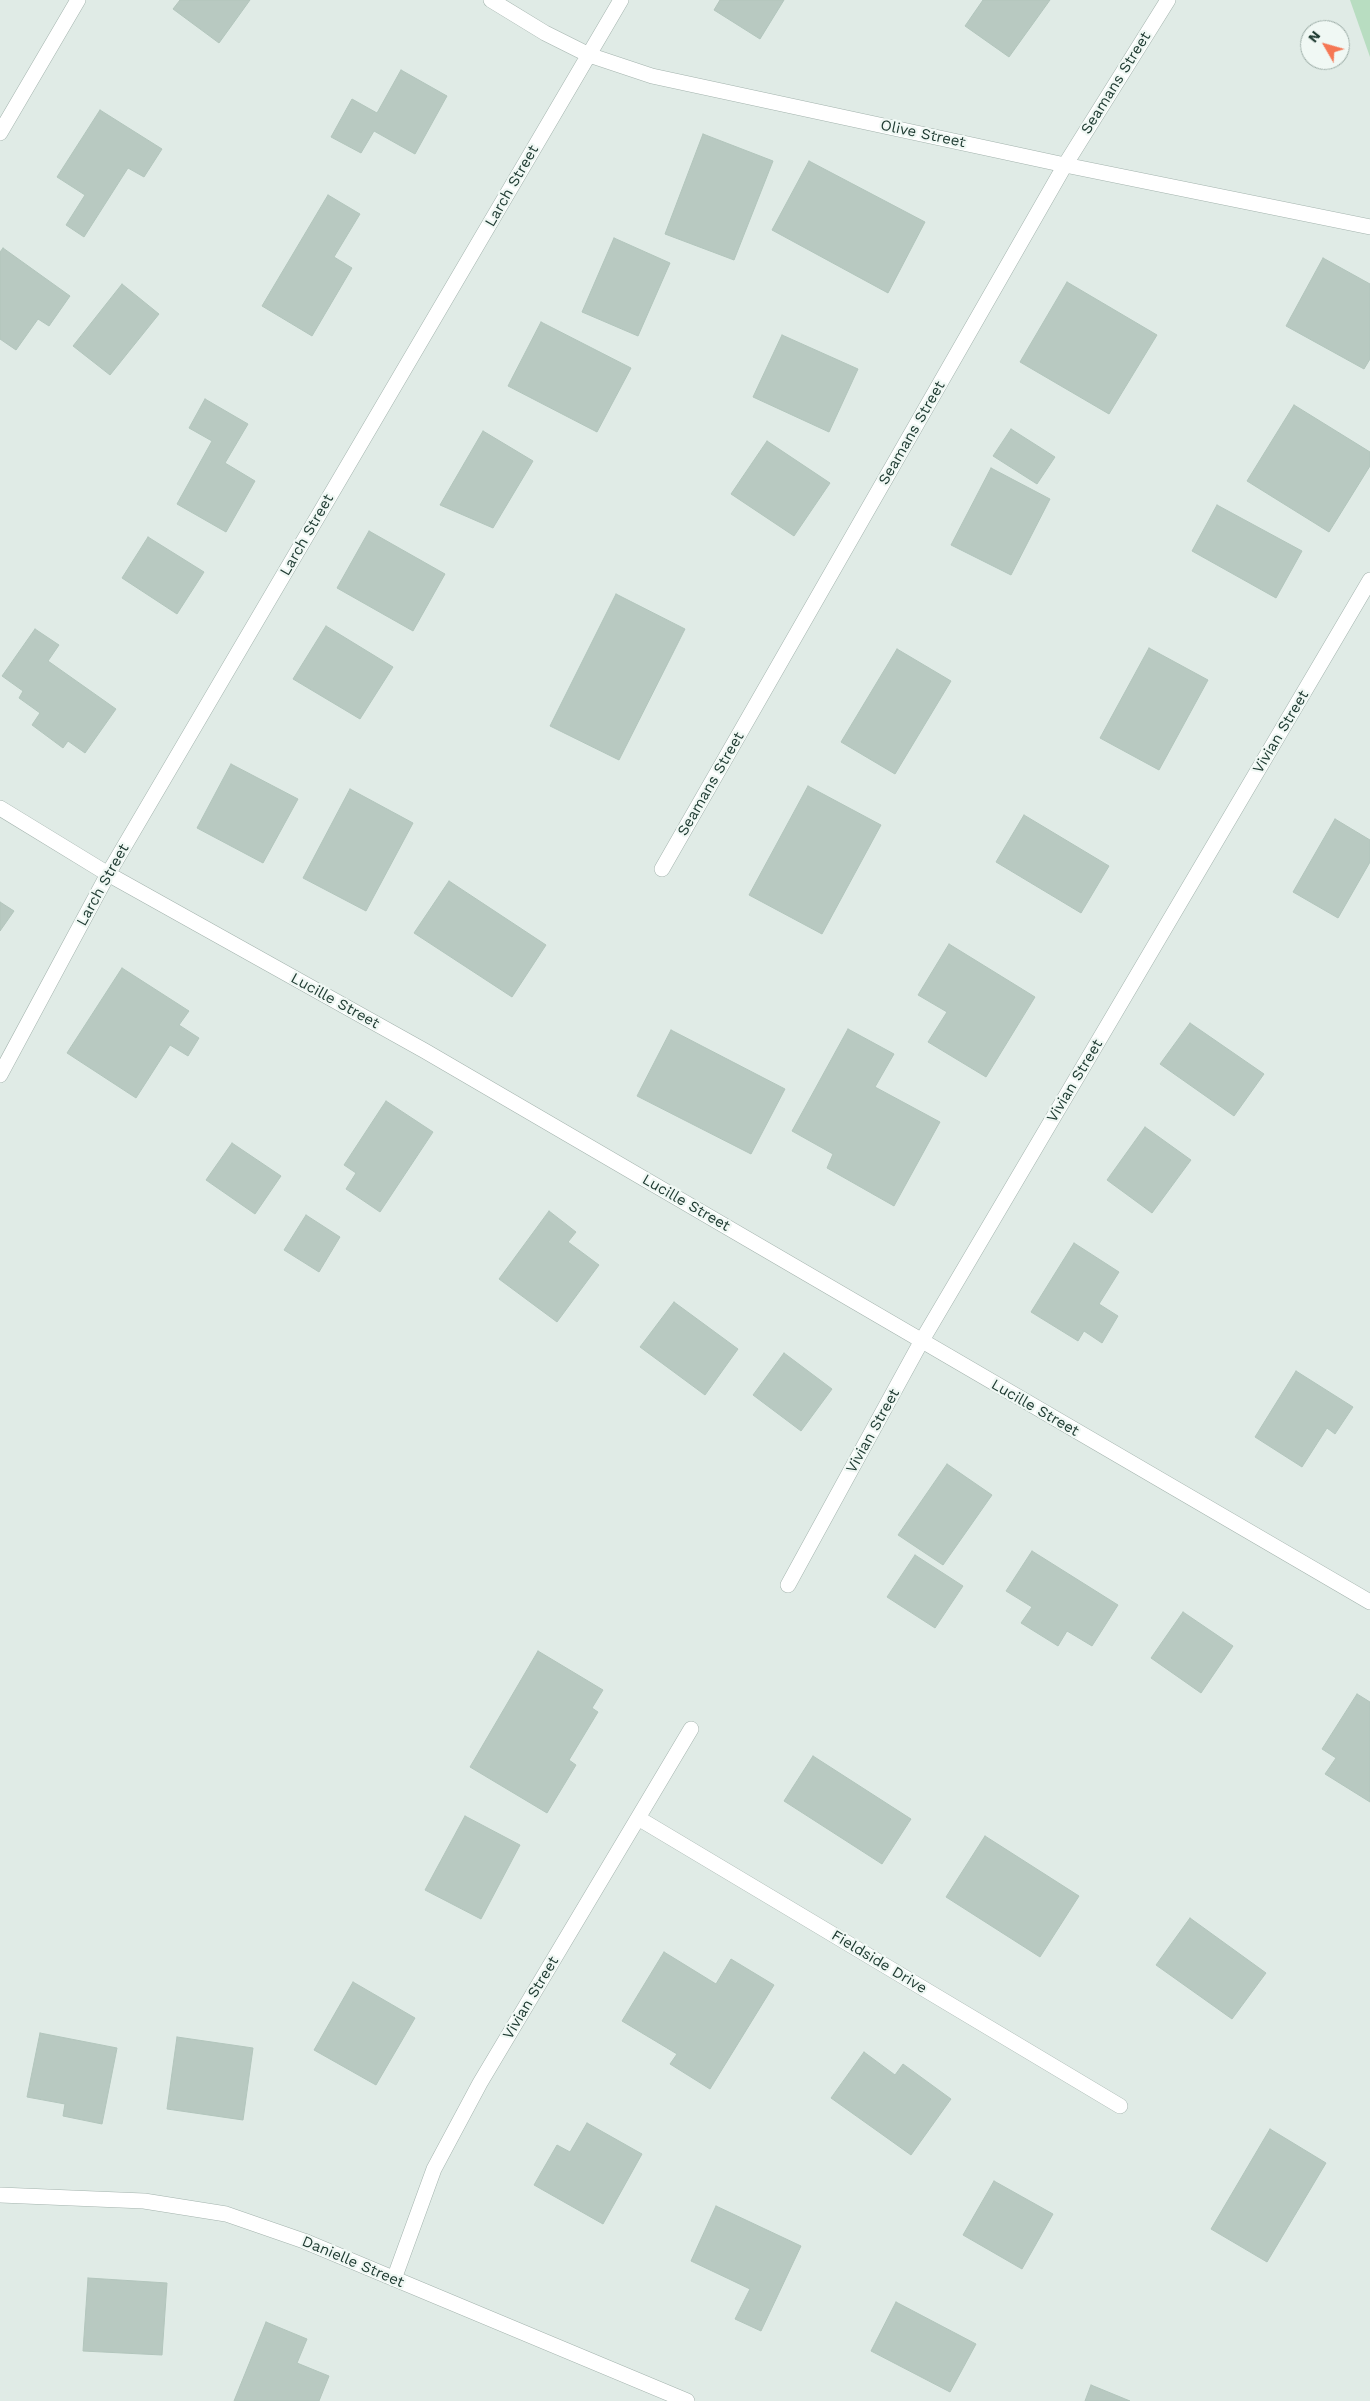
<!DOCTYPE html>
<style>
body{margin:0}
#map{position:relative;width:1370px;height:2401px;overflow:hidden;background:#e0ebe6;font-family:"Work Sans",sans-serif}
canvas{display:block}
.north{position:absolute;left:1300px;top:20px;width:50px;height:50px;box-sizing:border-box;background:#f0f8f4;border:1px solid #9dada7;border-radius:50%;rotate:308deg;font-size:14px;font-weight:700;line-height:20px;text-align:center;color:#203c33}
.north::after{content:'';display:block;margin:auto;width:18px;height:22px;background:#f57754;clip-path:polygon(50% 0,100% 100%,50% 72%,0 100%)}
</style>
<div id="map">
<canvas width="1370" height="2401"></canvas>
<div class="north">N</div>
</div>
<script>
const c = document.querySelector('canvas').getContext('2d');
c.lineJoin = 'round';
function paint(path, color) { c.fillStyle = color; c.fill(path, 'evenodd'); }
const poly = rows => new Path2D(rows.map(r => 'M' + r).join(''));
function trace(path, color, width, dash) { c.strokeStyle = color; c.lineWidth = width; c.lineCap = dash ? 'butt' : 'round'; c.setLineDash(dash || []); c.stroke(path); }
function drawText(font, color, halo, rows, align = 'center') {
  c.font = font + ' "Work Sans",sans-serif'; c.lineWidth = 4.5; c.setLineDash([]); c.textBaseline = 'middle'; c.strokeStyle = halo; c.fillStyle = color; for (const [text, x, y, turn = 0] of rows) {
    c.save(); c.translate(x, y); c.rotate((+turn || 0) * Math.PI / 180); c.textAlign = isNaN(turn) ? turn : align; if (halo) c.strokeText(text, 0, 0); c.fillText(text, 0, 0); c.restore();
  }
}
paint(poly([
 [1350,0,1370,0,1370,57]
]), '#b8ddc1');
const building = poly([
 [180,0,250,0,219,43,173,9,180,0],
 [720,0,784,0,760,39,714,10,720,0],
 [983,0,1050,0,1009,57,965,26,983,0],
 [401,70,447,96,415,154,374,131,361,153,331,137,352,99,377,113,401,70],
 [100,110,162,149,144,177,128,168,84,237,66,225,85,195,57,177,100,110],
 [703,134,773,161,734,260,665,234,703,134],
 [809,161,925,222,888,293,772,230,809,161],
 [328,195,360,214,334,257,352,268,312,336,262,306,328,195],
 [614,238,670,263,638,336,582,312,614,238],
 [3,248,70,296,49,326,38,319,16,350,0,339,0,252,3,248],
 [1323,258,1370,284,1370,359,1364,369,1286,326,1323,258],
 [1067,282,1157,335,1109,414,1020,362,1067,282],
 [122,284,159,314,110,375,73,346,122,284],
 [541,322,631,368,597,432,508,386,541,322],
 [782,335,858,369,829,432,753,397,782,335],
 [205,399,248,424,225,463,255,481,226,532,177,504,212,441,189,428,205,399],
 [1294,405,1370,452,1370,466,1329,532,1247,481,1294,405],
 [1011,429,1055,457,1037,484,993,456,1011,429],
 [483,431,533,461,493,528,440,505,483,431],
 [767,441,830,483,794,536,731,494,767,441],
 [991,468,1050,499,1011,575,951,545,991,468],
 [1217,505,1302,551,1276,598,1192,551,1217,505],
 [369,531,445,574,413,631,337,588,369,531],
 [148,537,204,572,177,614,122,578,148,537],
 [616,594,685,629,619,760,550,726,616,594],
 [326,626,393,667,360,719,293,679,326,626],
 [35,629,59,645,48,661,116,709,85,753,68,741,63,748,32,725,40,713,19,698,23,691,2,676,35,629],
 [1149,648,1208,680,1159,770,1100,738,1149,648],
 [897,649,951,681,895,774,841,742,897,649],
 [231,764,298,799,263,863,197,828,231,764],
 [808,786,881,825,822,934,749,895,808,786],
 [350,789,413,823,366,911,303,878,350,789],
 [1024,815,1109,866,1081,913,996,862,1024,815],
 [1335,819,1370,840,1370,862,1338,918,1293,892,1335,819],
 [449,881,546,945,512,997,414,933,449,881],
 [0,902,14,911,0,931,0,902],
 [949,944,1035,997,986,1077,928,1042,947,1012,918,995,949,944],
 [122,968,189,1011,179,1025,199,1038,188,1056,170,1045,136,1098,67,1053,122,968],
 [1190,1023,1264,1074,1234,1116,1160,1064,1190,1023],
 [848,1029,894,1054,875,1087,940,1122,894,1206,827,1168,833,1154,792,1131,848,1029],
 [671,1030,785,1089,751,1154,637,1096,671,1030],
 [386,1101,433,1132,380,1212,346,1189,356,1173,344,1165,386,1101],
 [1145,1127,1191,1160,1152,1213,1107,1180,1145,1127],
 [232,1143,281,1176,255,1214,206,1180,232,1143],
 [549,1211,576,1232,568,1242,599,1265,557,1322,499,1279,549,1211],
 [306,1215,340,1237,319,1272,284,1250,306,1215],
 [1074,1243,1119,1272,1099,1304,1118,1316,1102,1343,1084,1331,1078,1341,1031,1312,1074,1243],
 [674,1302,738,1349,705,1395,640,1347,674,1302],
 [784,1353,832,1389,801,1431,753,1395,784,1353],
 [1296,1371,1353,1407,1335,1434,1327,1428,1302,1467,1255,1437,1296,1371],
 [947,1464,992,1495,943,1565,898,1535,947,1464],
 [1032,1551,1118,1605,1092,1646,1067,1631,1058,1646,1021,1623,1032,1607,1006,1591,1032,1551],
 [915,1555,963,1586,935,1628,887,1597,915,1555],
 [1183,1612,1233,1646,1201,1693,1151,1658,1183,1612],
 [538,1651,603,1690,592,1708,598,1712,569,1760,576,1765,547,1813,470,1767,538,1651],
 [1357,1694,1370,1702,1370,1802,1325,1774,1336,1758,1322,1749,1357,1694],
 [813,1756,911,1819,882,1864,784,1801,813,1756],
 [465,1816,520,1845,481,1919,425,1890,465,1816],
 [985,1836,1079,1896,1040,1957,946,1897,985,1836],
 [1190,1918,1266,1973,1232,2019,1156,1965,1190,1918],
 [664,1952,716,1984,731,1959,774,1985,710,2089,670,2064,677,2054,622,2021,664,1952],
 [353,1982,415,2018,376,2085,314,2050,353,1982],
 [40,2033,117,2048,102,2124,63,2116,65,2104,27,2097,40,2033],
 [177,2037,253,2048,243,2120,167,2109,177,2037],
 [864,2052,895,2075,903,2064,951,2099,911,2155,831,2098,864,2052],
 [587,2123,642,2154,603,2224,534,2185,557,2145,570,2152,587,2123],
 [1270,2129,1326,2163,1267,2262,1211,2229,1270,2129],
 [994,2181,1053,2214,1022,2269,963,2235,994,2181],
 [716,2206,801,2246,761,2331,735,2319,750,2289,691,2261,716,2206],
 [88,2278,167,2283,162,2355,83,2351,88,2278],
 [896,2302,976,2344,950,2392,871,2351,896,2302],
 [266,2322,307,2339,297,2363,329,2376,319,2401,234,2401,266,2322],
 [1091,2385,1130,2401,1085,2401,1091,2385]
]);
paint(building, '#b8c9c1');
trace(building, '#b2c5bc', 1);
const street = poly([
 [491,0,545,33,589,55,652,76,1065,165,1370,227],
 [0,133,78,0],
 [0,808,108,874,425,1051,1370,1602],
 [662,869,1065,165,1168,0],
 [0,1075,108,874,621,0],
 [788,1585,921,1342,1370,580],
 [638,1818,1120,2106],
 [0,2195,144,2201,226,2214,304,2241,687,2401],
 [394,2279,434,2169,480,2083,691,1729]
]);
trace(street, '#a3b3ad', 16);
trace(street, '#fff', 15);
drawText('15px', '#203c33', '#f0f8f4', [
 ["Seamans Street",1116,83,-58],
 ["Olive Street",923,134,12],
 ["Larch Street",512,186,-60],
 ["Seamans Street",912,433,-60],
 ["Larch Street",307,535,-60],
 ["Vivian Street",1281,732,-59],
 ["Seamans Street",711,784,-60],
 ["Larch Street",103,885,-61],
 ["Lucille Street",335,1001,29],
 ["Vivian Street",1075,1081,-59],
 ["Lucille Street",686,1203,30],
 ["Lucille Street",1035,1408,30],
 ["Vivian Street",873,1431,-61],
 ["Fieldside Drive",879,1962,31],
 ["Vivian Street",531,1998,-59],
 ["Danielle Street",353,2262,23]
]);
</script>
